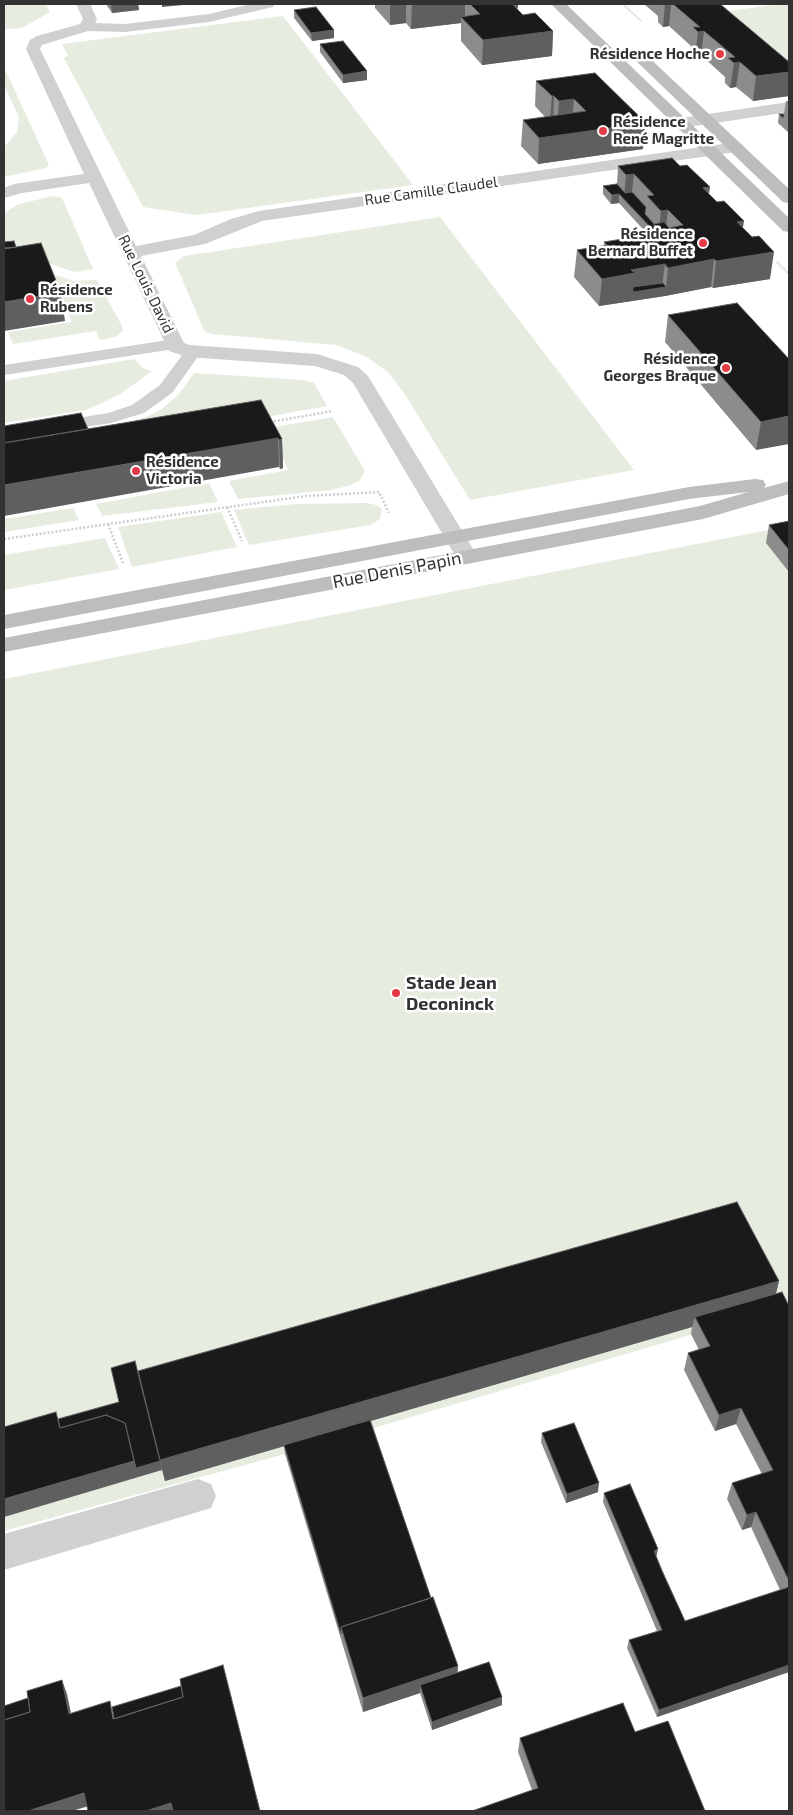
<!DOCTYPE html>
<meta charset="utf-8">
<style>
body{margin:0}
#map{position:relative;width:793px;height:1815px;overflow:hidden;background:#fff;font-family:"Exo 2",sans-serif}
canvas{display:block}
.frame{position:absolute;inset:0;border:5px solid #333;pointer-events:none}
</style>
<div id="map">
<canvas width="793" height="1815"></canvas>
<div class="frame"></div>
</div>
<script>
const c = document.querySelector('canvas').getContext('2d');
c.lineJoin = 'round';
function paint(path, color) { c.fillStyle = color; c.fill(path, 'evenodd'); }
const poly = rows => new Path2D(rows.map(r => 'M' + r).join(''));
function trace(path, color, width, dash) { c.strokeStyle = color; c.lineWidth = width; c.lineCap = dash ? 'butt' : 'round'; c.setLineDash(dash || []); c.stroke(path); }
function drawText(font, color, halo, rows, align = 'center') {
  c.font = font + ' "Exo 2",sans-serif'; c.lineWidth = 5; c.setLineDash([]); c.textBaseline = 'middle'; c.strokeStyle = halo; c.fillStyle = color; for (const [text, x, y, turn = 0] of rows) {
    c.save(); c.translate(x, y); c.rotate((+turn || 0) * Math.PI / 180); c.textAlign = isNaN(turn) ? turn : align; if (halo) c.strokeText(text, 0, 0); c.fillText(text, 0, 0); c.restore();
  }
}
paint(poly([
 [4,4,46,4,50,12,22,28,4,29],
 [781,4,789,4,789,78,712,13],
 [283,16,413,185,197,215,143,207,64,58,68,56,62,44],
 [4,67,49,165,45,168,4,177,4,147,17,132,19,118,4,85],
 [53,196,62,198,93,269,74,272,28,256,22,246,4,248,4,213,19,204],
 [440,217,634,470,470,500,406,396,388,372,365,356,336,345,213,334,205,332,175,263,184,256],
 [49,273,74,281,97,280,122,326,123,331,115,337,100,340,96,331,13,344,8,332,72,322],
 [134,359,144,369,152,371,119,395,86,410,4,423,4,381],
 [194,373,303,380,314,383,327,406,98,447,119,425,146,417,162,409,179,394],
 [333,417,365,471,359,481,348,486,331,490,238,499,229,481,288,470,269,428],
 [209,483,218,502,102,516,96,504],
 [367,503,376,505,382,509,380,519,370,525,249,545,234,510,297,504],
 [73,508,79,520,4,532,4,519],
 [221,512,237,547,132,567,118,527],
 [789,526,789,1306,285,1454,4,1531,4,679],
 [105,538,119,569,4,590,4,555]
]), '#e6ecdf');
trace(poly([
 [623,4,641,21],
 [777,262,789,274]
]), '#cdcdcd', 2, [1, 1]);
trace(poly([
 [270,422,333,411],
 [227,507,242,541],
 [108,524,123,563],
 [4,539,306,496,379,492,389,513]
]), '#cdcdcd', 2.5, [2, 2]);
paint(poly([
 [175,339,181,340,183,344,181,348,4,375,4,365,175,339],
 [194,346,200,347,202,351,172,393,144,413,111,423,4,440,4,430,108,413,132,405,160,385,188,347,194,346]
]), '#d0d0d0');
paint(poly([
 [76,4,90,4,97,19,95,23,125,24,209,14,251,4,275,4,273,7,209,22,125,32,88,31,42,45,40,49,136,246,194,235,231,219,259,211,736,142,742,144,744,147,742,150,736,152,262,221,205,244,141,256,184,343,190,345,317,354,358,367,368,376,478,557,475,562,467,564,459,562,353,383,344,375,315,366,187,357,169,351,89,183,22,193,4,198,4,188,14,184,84,174,26,49,30,40,37,36,80,24,83,19,76,4],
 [789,102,789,112,681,128,675,126,673,123,675,120,681,118,789,102],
 [198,1479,211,1484,216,1496,211,1508,4,1570,4,1534,198,1479]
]), '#d0d0d0');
paint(poly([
 [551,4,566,4,789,218,789,232,783,231,551,4],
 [638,51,643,52,789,189,789,203,783,202,633,58,631,55,633,52,638,51],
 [755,479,763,480,766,485,764,488,789,481,789,494,703,519,4,652,4,638,700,506,748,492,689,499,4,629,4,615,689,487,755,479]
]), '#bdbdbd');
paint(poly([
 [106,4,138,4,139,10,112,13],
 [375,4,518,4,517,9,523,15,553,31,552,56,482,65,461,41,461,23,411,29,406,23,390,25,375,8],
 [644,4,720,4,789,62,789,96,753,101,736,87,730,88,725,83,725,77,701,55,695,56,690,52,691,46,669,26,663,27,658,22,658,16],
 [294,10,334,38,312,41,294,18],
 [320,44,367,80,343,83,320,52],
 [595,73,643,149,538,164,521,146,523,120,545,117,535,106,536,81],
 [786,101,789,101,789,133,778,123,779,114,784,114],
 [618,166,709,194,743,228,770,279,713,288,711,287,665,296,599,306,574,277,577,250,604,246,604,242,651,238,619,203,611,204,603,194,603,186,617,184],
 [668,315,789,359,756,450,665,342],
 [261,400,282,439,283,468,280,469,279,467,88,429],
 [789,521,789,572,766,543,769,525],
 [779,1281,776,1294,789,1306,789,1672,657,1717,627,1648,629,1640,657,1631,603,1502,604,1493,656,1556,685,1621,780,1590,751,1527,742,1530,727,1499,732,1483,762,1474,736,1424,715,1431,684,1370,688,1353,699,1350,691,1334,692,1327,371,1421,431,1598,458,1666,457,1673,502,1697,502,1705,432,1730,420,1693,363,1712,285,1454,284,1446,165,1481,162,1470,58,1419,119,1402,140,1382],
 [542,1433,598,1492,566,1503,541,1442],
 [635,1732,705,1811,532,1790,518,1752,520,1738]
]), '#8c8c8c');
paint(poly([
 [125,4,138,4,139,10,112,13,111,5],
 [162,4,194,4,162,7],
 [390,4,406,4,406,23,390,25],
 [423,4,465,4,465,20,461,17,461,23,411,29,412,5],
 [505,4,518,4,517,20],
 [665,4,671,4,669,26,663,27],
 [334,30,334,38,312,41,311,33],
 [553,31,552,56,482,65,483,40],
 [704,31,701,55,695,56,698,32],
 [740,62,736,87,730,88,734,63],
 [367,71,367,80,343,83,343,75],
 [789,72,789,96,753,101,756,76],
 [552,96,554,96,553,121,550,120],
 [574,99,572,124,557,126,559,101],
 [646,123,643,149,538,164,539,138],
 [634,174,631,201,624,199,626,175],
 [710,187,706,212,703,188],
 [619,194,619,203,611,204,612,195],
 [668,210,665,235,659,229,661,211],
 [744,221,740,246,737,222],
 [774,252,770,279,713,288,716,261],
 [714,259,711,287,665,296,599,306,602,279,631,270,665,264,662,287,666,287,668,268],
 [61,293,65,321,4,331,4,302],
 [789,416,789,444,756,450,761,422],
 [278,438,279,467,4,516,4,485],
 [282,439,283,468,280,469,279,440],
 [779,1281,773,1304,695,1317,692,1327,165,1481,160,1460],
 [741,1408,736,1424,715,1431,719,1415],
 [134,1461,160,1461,162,1470,4,1517,4,1499],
 [599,1483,598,1492,566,1503,567,1494],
 [756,1512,751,1527,742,1530,747,1515],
 [658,1549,656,1558,654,1551],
 [789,1665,789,1672,657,1717,659,1710],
 [458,1666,457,1681,420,1685,420,1693,363,1712,363,1698],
 [62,1680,67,1694,74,1728,69,1714],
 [502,1697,502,1705,432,1730,432,1722],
 [84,1793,89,1806,72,1811,28,1811],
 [171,1803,174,1811,146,1811]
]), '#5f5f5f');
const building = poly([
 [110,4,125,4,111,5,110,4],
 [410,4,423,4,412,5,410,4],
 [470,4,512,4,523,15,535,13,553,31,483,40,461,17,480,14,470,4],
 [673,4,720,4,789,62,789,72,756,76,740,62,734,63,728,58,735,57,704,31,698,32,693,27,700,27,673,4],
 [316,7,334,30,311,33,294,10,316,7],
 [343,41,367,71,343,75,320,44,343,41],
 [595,73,646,123,539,138,523,120,586,111,574,99,559,101,554,96,552,96,536,81,595,73],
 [779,114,784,114,783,118,779,114],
 [672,158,680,166,687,165,710,187,703,188,717,202,724,201,744,221,737,222,752,237,759,236,774,252,716,261,714,259,668,268,665,264,631,270,635,273,602,279,577,250,607,245,604,242,641,236,644,239,666,236,654,224,664,222,669,228,683,225,668,210,661,211,647,196,654,195,634,174,626,175,618,166,672,158],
 [617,184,625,193,632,192,646,207,645,214,654,224,654,231,619,194,612,195,603,186,617,184],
 [14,241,16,247,4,248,4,242,14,241],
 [41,243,61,293,4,302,4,249,41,243],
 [663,283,666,287,633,292,633,287,663,283],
 [737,303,789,359,789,416,761,422,668,315,737,303],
 [261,400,282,439,279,440,278,438,4,485,4,443,261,400],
 [81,413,88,429,4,443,4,426,81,413],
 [789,521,789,550,769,525,789,521],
 [737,1202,779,1281,160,1460,138,1371,737,1202],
 [782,1292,789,1306,789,1581,756,1512,747,1515,732,1483,773,1470,741,1408,719,1415,688,1353,710,1346,695,1317,782,1292],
 [135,1361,160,1461,136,1468,125,1423,106,1415,60,1428,58,1419,119,1402,111,1368,135,1361],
 [56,1412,60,1428,106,1415,125,1423,134,1461,4,1499,4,1427,56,1412],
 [370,1420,431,1598,341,1627,341,1634,284,1445,370,1420],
 [574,1423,599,1483,567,1494,542,1433,574,1423],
 [630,1484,658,1549,654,1551,662,1571,685,1621,789,1587,789,1665,659,1710,629,1640,662,1630,604,1493,630,1484],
 [433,1597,458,1666,363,1698,341,1627,433,1597],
 [489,1662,502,1697,432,1722,420,1685,489,1662],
 [223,1665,260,1811,173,1811,171,1803,146,1811,88,1811,84,1793,28,1811,4,1811,4,1720,30,1712,27,1691,62,1680,69,1714,110,1701,113,1719,183,1697,180,1679,223,1665],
 [181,1686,183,1697,114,1719,112,1707,181,1686],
 [28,1698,30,1712,4,1720,4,1706,28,1698],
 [623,1703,635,1732,668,1721,705,1811,472,1811,538,1788,520,1738,623,1703]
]);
paint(building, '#1a1a1a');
trace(building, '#5f5f5f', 1);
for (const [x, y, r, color] of [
 [720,54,5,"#e63946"],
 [603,131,5,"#e63946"],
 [703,243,5,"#e63946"],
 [30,299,5,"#e63946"],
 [726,368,5,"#e63946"],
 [136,471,5,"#e63946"],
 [396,993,5,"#e63946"]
]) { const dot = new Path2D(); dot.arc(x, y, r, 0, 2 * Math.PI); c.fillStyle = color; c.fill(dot); trace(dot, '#fff', 2); }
drawText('bold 15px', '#333', '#fff', [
 ["Résidence Hoche",710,54],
 ["Résidence",613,122,"left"],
 ["René Magritte",613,139,"left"],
 ["Résidence",693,234],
 ["Bernard Buffet",693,251],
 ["Résidence",40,290,"left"],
 ["Rubens",40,307,"left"],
 ["Résidence",716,359],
 ["Georges Braque",716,376],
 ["Résidence",146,462,"left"],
 ["Victoria",146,479,"left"]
], 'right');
drawText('15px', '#333', '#fff', [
 ["Rue Camille Claudel",431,191,-8],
 ["Rue Louis David",146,284,64]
]);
drawText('18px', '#333', '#fff', [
 ["Rue Denis Papin",397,570,-11]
]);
drawText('bold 18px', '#333', '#fff', [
 ["Stade Jean",406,983],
 ["Deconinck",406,1004]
], 'left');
</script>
